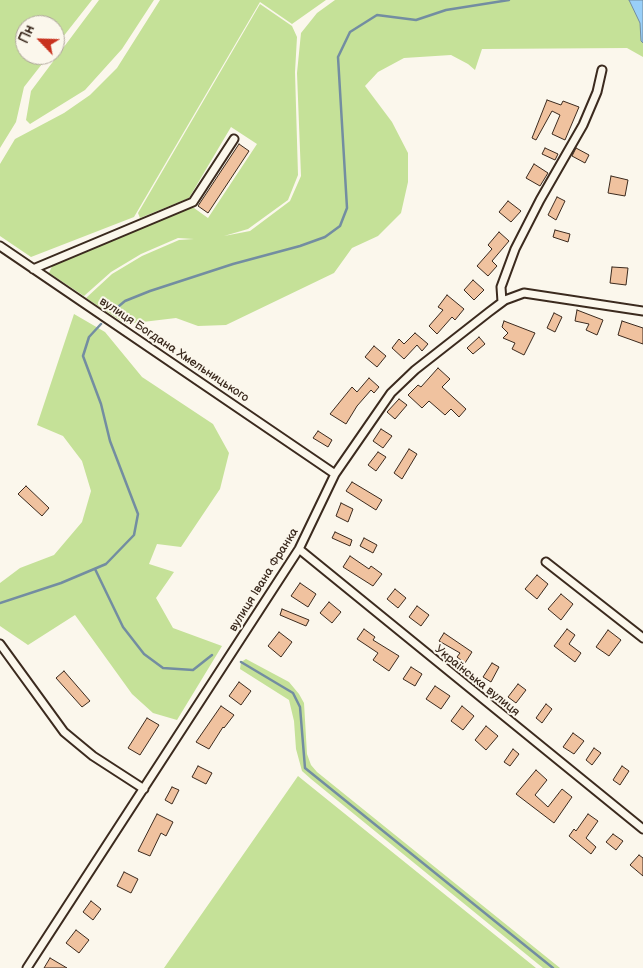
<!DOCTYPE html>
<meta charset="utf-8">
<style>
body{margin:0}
#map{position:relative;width:643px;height:968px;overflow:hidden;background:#fbf7ec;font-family:"Balsamiq Sans",sans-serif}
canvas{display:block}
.north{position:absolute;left:15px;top:15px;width:50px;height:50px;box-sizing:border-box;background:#fbf7ec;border:1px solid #aea59a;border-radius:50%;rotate:294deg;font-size:14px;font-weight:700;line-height:20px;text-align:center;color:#3b2a1e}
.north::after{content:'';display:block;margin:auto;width:18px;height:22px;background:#c8321e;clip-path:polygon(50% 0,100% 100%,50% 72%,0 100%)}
</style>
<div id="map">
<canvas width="643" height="968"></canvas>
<div class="north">Пн</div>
</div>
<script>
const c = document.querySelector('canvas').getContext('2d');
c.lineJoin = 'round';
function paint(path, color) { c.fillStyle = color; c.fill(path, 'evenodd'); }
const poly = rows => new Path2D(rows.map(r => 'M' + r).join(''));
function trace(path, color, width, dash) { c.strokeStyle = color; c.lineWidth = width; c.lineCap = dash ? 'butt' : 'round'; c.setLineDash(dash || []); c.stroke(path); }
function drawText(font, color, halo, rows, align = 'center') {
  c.font = font + ' "Balsamiq Sans",sans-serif'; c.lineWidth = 4; c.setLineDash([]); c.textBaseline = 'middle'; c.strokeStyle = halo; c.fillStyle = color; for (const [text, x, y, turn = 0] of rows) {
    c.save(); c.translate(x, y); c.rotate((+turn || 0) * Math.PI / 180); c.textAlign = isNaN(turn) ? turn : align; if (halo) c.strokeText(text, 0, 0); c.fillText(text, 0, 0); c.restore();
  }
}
paint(poly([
 [0,0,92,0,55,47,55,25,25,25,25,55,49,55,24,87,16,122,0,148],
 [99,0,154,0,122,49,85,90,30,124,26,120,31,91],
 [160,0,326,0,292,24,260,2,134,217,31,257,0,236,0,164,15,139,64,113,90,95,117,68],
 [335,0,643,0,643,57,627,48,482,49,475,70,468,64,451,55,404,58,378,72,365,86,392,122,408,153,408,182,401,213,378,236,352,248,334,273,226,325,198,326,176,318,126,324,86,298,112,274,142,256,179,240,194,239,178,238,141,254,111,272,84,296,49,273,53,264,188,207,194,208,208,218,257,144,231,127,189,198,140,218,138,213,260,4,292,26,297,37,295,72,298,175,288,200,248,229,224,236,250,231,290,201,301,176,297,73,301,33,317,13],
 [74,314,105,332,142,377,213,424,229,453,220,489,181,547,157,544,149,564,174,572,156,598,173,628,222,646,177,720,153,713,132,694,75,615,28,645,0,626,0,583,20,568,54,555,82,522,91,491,82,461,63,436,37,425],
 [246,659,289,682,299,694,304,703,307,754,311,765,317,772,560,968,543,968,311,779,302,771,296,749,294,721,289,700,240,669,241,662],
 [298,776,536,968,164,968]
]), '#c5e198');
const water = poly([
 [629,0,643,0,643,43,641,41,640,23,629,0]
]);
paint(water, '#99cff8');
trace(water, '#738da1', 1);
trace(poly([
 [113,311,125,301,150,291,233,264,300,246,325,237,340,226,347,208,338,57,350,32,377,15,416,20,446,10,509,0],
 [95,569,123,627,144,654,163,668,193,670,212,655],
 [0,603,61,583,106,564,134,535,138,514,110,441,101,404,83,356,89,337,101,324],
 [241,662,293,693,300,707,305,768,553,968]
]), '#738da1', 2.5);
const building = poly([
 [547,100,561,105,563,101,579,107,565,140,552,134,560,115,552,111,536,140,532,138,547,100],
 [239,144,249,151,208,213,198,206,239,144],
 [545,148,558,154,555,160,542,154,545,148],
 [576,148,589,155,585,163,572,156,576,148],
 [534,164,548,173,540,186,526,178,534,164],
 [611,176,628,180,625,196,608,193,611,176],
 [557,197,565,201,556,220,548,215,557,197],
 [508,201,521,211,511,222,499,212,508,201],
 [555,230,570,234,568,242,553,237,555,230],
 [499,232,509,241,492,261,497,266,488,276,477,266,492,249,488,245,499,232],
 [612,267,628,268,626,285,610,283,612,267],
 [473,280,484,290,474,300,464,290,473,280],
 [447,295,464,309,455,320,452,317,437,334,429,326,443,310,438,307,447,295],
 [577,310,603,320,597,335,586,330,589,324,575,321,577,310],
 [554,313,562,317,555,332,547,328,554,313],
 [504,321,535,333,524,355,512,349,515,343,503,338,508,333,502,327,504,321],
 [622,321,643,328,643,344,618,335,622,321],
 [415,333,428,344,422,351,417,345,404,359,392,348,399,339,404,344,415,333],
 [479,337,485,344,473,354,467,348,479,337],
 [374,346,386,356,377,367,365,357,374,346],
 [438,368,450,379,442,387,466,409,459,417,451,409,445,415,429,401,422,408,408,395,418,385,421,387,438,368],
 [369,378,379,387,374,393,371,390,357,406,346,424,330,414,352,387,357,392,369,378],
 [399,399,407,405,395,419,387,412,399,399],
 [381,429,392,436,383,448,373,441,381,429],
 [318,431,332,440,328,447,313,438,318,431],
 [409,449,417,454,402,479,394,473,409,449],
 [378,452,386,457,376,471,368,465,378,452],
 [352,482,382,500,376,510,346,491,352,482],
 [26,486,49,508,42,516,18,494,26,486],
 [341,503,353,509,348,522,336,516,341,503],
 [335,532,352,540,350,546,332,538,335,532],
 [364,538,377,545,373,553,360,546,364,538],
 [350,556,369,569,371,566,382,574,373,586,343,567,350,556],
 [537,575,548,584,537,599,525,589,537,575],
 [300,583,316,594,308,607,291,596,300,583],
 [395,589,406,598,398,608,387,599,395,589],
 [561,594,573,604,561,620,548,609,561,594],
 [329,602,341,612,332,623,320,613,329,602],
 [417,606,429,615,421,626,409,617,417,606],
 [282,609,309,620,306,626,280,615,282,609],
 [364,629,375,637,373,640,399,656,389,671,373,660,378,653,357,639,364,629],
 [567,629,575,635,569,644,581,653,575,662,554,646,567,629],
 [608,630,621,640,609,656,596,647,608,630],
 [279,632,292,642,281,657,268,646,279,632],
 [444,633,472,652,465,663,457,657,460,653,439,641,444,633],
 [492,663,499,667,491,682,483,677,492,663],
 [411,667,422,674,415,686,403,679,411,667],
 [64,671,90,701,82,707,56,678,64,671],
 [239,682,251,691,241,705,229,696,239,682],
 [518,684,526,690,516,703,508,697,518,684],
 [435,686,450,696,441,709,426,699,435,686],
 [546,704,552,709,542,723,536,718,546,704],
 [221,706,234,715,224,728,223,727,209,749,196,742,221,706],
 [462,706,474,716,463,730,451,721,462,706],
 [147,718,159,725,140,755,128,748,147,718],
 [486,726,498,736,486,750,475,740,486,726],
 [573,733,584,741,574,754,563,747,573,733],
 [594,748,601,753,592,765,586,760,594,748],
 [513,749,519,754,510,766,504,762,513,749],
 [198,766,212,773,206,784,192,777,198,766],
 [622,766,629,771,620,785,613,780,622,766],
 [536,770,547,780,535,795,548,807,562,789,572,797,554,823,516,794,536,770],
 [172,787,179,790,172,804,165,800,172,787],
 [157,814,173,822,166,836,161,833,150,856,138,851,157,814],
 [588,814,598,821,586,838,596,847,591,854,569,836,574,829,576,831,588,814],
 [613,834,623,841,616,850,606,842,613,834],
 [639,855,643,858,643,876,630,865,639,855],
 [124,872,138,879,131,893,117,886,124,872],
 [91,901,101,909,93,920,83,912,91,901],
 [76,930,89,940,79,953,66,943,76,930],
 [50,958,67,968,44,968,50,958]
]);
paint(building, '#f0c29f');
trace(building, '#3b2a1e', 1);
const minor = poly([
 [0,246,335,474],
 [33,269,193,202,234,139],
 [502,302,501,287,515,249,540,200,583,125,597,92,602,70],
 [299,549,643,829],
 [546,562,643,638],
 [0,644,64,732,93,756,144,789],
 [27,968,299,549,335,474,391,393,415,370,489,312,505,300,524,293,643,311]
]);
trace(minor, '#3b2a1e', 11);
trace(minor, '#fbf7ec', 7);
drawText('12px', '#3b2a1e', '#fbf7ec', [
 ["вулиця Богдана Хмельницького",174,350,34],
 ["вулиця Івана Франка",264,580,-58],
 ["Українська вулиця",477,681,39]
]);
</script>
